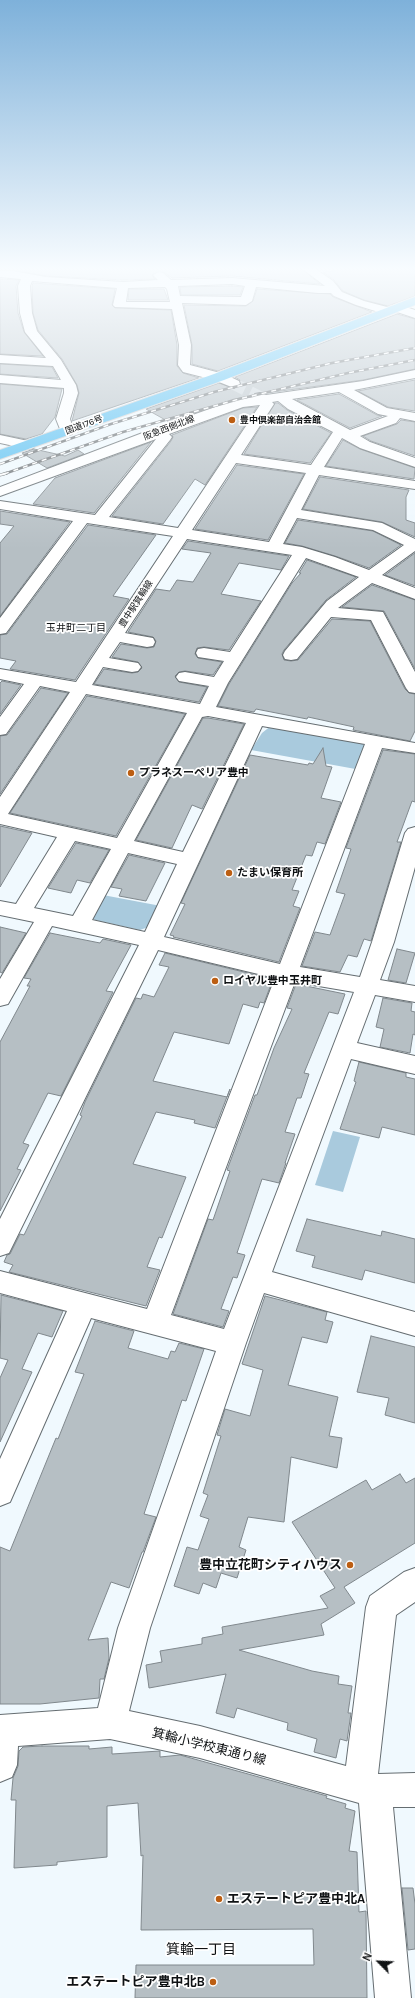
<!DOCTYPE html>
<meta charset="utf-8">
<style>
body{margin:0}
#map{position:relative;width:415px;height:1998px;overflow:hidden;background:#f0f9fe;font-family:Karla,sans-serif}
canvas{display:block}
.north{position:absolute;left:359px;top:1942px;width:40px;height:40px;-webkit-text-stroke:3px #fff;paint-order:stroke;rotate:294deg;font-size:11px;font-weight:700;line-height:16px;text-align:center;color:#0f1214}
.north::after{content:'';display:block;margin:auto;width:14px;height:18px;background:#0f1214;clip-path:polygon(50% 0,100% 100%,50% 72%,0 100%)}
</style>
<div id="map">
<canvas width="415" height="1998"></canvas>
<div class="north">N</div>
</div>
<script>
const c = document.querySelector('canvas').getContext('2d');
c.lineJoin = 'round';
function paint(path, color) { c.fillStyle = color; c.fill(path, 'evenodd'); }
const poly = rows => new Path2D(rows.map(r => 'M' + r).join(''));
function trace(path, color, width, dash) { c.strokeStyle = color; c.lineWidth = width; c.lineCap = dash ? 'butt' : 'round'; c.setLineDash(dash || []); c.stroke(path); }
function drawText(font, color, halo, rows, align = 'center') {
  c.font = font + ' Karla,"Noto Sans JP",sans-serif'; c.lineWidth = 3.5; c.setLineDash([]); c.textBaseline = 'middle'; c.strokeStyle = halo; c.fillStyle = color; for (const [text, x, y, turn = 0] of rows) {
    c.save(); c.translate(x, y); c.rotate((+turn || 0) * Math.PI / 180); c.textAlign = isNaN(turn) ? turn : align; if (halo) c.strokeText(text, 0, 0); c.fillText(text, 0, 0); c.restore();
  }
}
paint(poly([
 [272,725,368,742,361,770,251,750,262,733],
 [103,895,161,906,151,926,140,930,95,920,92,917],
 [333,1131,360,1137,343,1192,315,1185]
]), '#a9cadd');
const building = poly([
 [14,270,303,270,320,284,232,276,172,278,164,272,159,271,152,275,155,279,123,280,46,276,14,270],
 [338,270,415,270,415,296,388,306,364,300,343,291,334,280,323,272,338,270],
 [0,279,19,280,16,286,18,313,24,332,43,356,0,354,0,279],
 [33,283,115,289,112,305,115,308,171,310,177,345,177,366,183,373,199,378,72,421,79,393,77,385,62,359,38,330,33,313,32,286,33,283],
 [232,286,243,287,240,295,181,295,180,287,232,286],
 [129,289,164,289,168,300,128,300,129,289],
 [257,289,330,294,333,297,372,312,218,371,192,364,192,345,184,305,246,306,253,301,257,289],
 [397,314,415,319,415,369,363,380,266,393,260,392,255,393,253,396,234,399,169,422,146,409,219,383,235,389,241,384,240,380,235,377,397,314],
 [0,364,52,367,58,378,0,374,0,364],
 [415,380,415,411,388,407,358,391,415,380],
 [0,384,62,389,55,417,42,434,26,439,0,434,0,384],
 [339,394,377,415,382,416,350,428,297,400,339,394],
 [275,403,278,403,287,410,331,433,310,463,244,454,275,403],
 [257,407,205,485,195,479,163,524,112,516,171,441,173,437,172,435,243,408,257,407],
 [401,420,415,422,415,456,371,441,363,436,397,424,401,420],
 [343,440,360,449,415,468,414,479,326,466,343,440],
 [151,442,94,513,33,504,55,478,151,442],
 [34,449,65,456,78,450,84,454,47,468,22,453,34,449],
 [237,465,304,474,268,540,195,529,237,465],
 [320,477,409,490,406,497,406,520,415,523,415,537,382,522,303,509,320,477],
 [0,511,70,522,0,616,0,543,14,526,0,524,0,511],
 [298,520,373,531,401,545,369,568,335,556,302,546,285,543,298,520],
 [88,525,156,535,113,596,129,599,75,680,10,669,16,661,0,658,0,635,7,634,88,525],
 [188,541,289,556,281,570,239,563,221,594,261,601,229,650,204,647,197,648,195,654,198,658,222,662,213,675,185,671,179,672,175,676,179,682,207,687,199,702,94,684,104,669,132,673,138,672,142,668,138,662,112,657,121,644,147,648,154,647,156,641,153,637,128,632,156,589,170,591,177,580,193,582,211,553,182,549,188,541],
 [415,553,415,586,385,575,415,553],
 [307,560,356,577,326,600,284,650,282,654,284,660,291,661,298,660,332,619,370,621,405,689,409,693,415,694,415,731,410,741,353,730,354,727,308,717,307,719,256,709,254,712,218,706,229,684,292,583,301,573,299,573,307,560],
 [372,585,415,600,415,669,384,611,342,607,372,585],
 [2,681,21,685,0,714,0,683,2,681],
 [41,688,68,693,0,794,0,736,7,735,41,688],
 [87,696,185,714,116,836,10,813,87,696],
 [203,718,208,718,244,724,202,809,192,805,172,848,136,840,203,718],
 [323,748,326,766,332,767,321,798,341,802,325,844,317,842,312,856,306,855,292,890,299,891,293,906,300,908,279,962,173,937,174,936,170,935,185,904,181,903,250,755,308,765,309,763,313,764,323,748],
 [383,750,415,754,415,802,412,801,397,842,401,842,371,941,364,939,357,957,348,955,340,972,302,966,315,932,330,935,345,894,336,892,351,849,346,848,383,750],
 [0,826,32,833,0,887,0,826],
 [76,843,109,850,90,883,77,880,71,893,48,888,76,843],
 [129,855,165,863,146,901,119,896,122,889,111,887,129,855],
 [0,927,26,933,2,973,0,972,0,927],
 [50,933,100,943,103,939,131,945,106,991,113,992,61,1096,48,1093,23,1143,29,1145,17,1169,21,1170,0,1211,0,1042,30,986,27,986,31,979,24,978,50,933],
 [397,949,415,953,406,983,388,980,397,949],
 [165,953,273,979,264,1003,260,1002,258,1008,243,1004,229,1044,174,1032,153,1081,227,1097,230,1089,215,1128,194,1123,195,1120,156,1112,133,1164,186,1177,162,1238,159,1237,147,1267,160,1270,146,1306,9,1272,13,1265,4,1262,7,1255,10,1254,20,1234,24,1235,82,1116,80,1115,85,1102,136,998,141,999,143,994,154,997,169,967,159,965,165,953],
 [296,984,345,994,338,1014,329,1012,304,1073,309,1074,301,1098,297,1098,285,1132,295,1134,285,1163,286,1163,279,1183,262,1179,237,1253,245,1255,237,1278,233,1277,221,1309,229,1311,223,1327,173,1314,208,1219,213,1220,230,1171,227,1170,255,1095,257,1095,274,1048,292,1009,287,1008,296,984],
 [383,998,412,1003,411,1011,415,1012,415,1035,413,1034,410,1053,380,1047,384,1029,376,1027,383,998],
 [359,1062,406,1073,406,1077,415,1079,415,1135,382,1127,379,1138,340,1129,356,1082,354,1081,359,1062],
 [307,1219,381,1236,382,1231,415,1239,415,1283,365,1270,362,1280,312,1267,315,1256,296,1251,307,1219],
 [1,1295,63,1311,52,1337,38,1333,22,1369,32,1372,0,1442,0,1378,8,1360,0,1358,1,1295],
 [265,1296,327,1312,325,1320,333,1322,327,1343,302,1337,288,1385,338,1397,329,1436,342,1438,337,1468,291,1457,284,1522,248,1517,239,1547,246,1550,237,1578,221,1573,216,1588,203,1583,199,1594,174,1586,187,1547,198,1550,209,1519,200,1516,208,1495,203,1493,221,1436,217,1435,225,1409,250,1416,263,1370,242,1364,265,1296],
 [95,1321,134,1331,128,1348,168,1359,171,1351,175,1352,179,1343,204,1349,186,1401,182,1400,144,1514,156,1517,143,1552,142,1552,129,1588,111,1582,88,1640,108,1638,109,1658,104,1679,100,1679,99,1698,40,1704,0,1704,0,1547,10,1551,56,1438,58,1439,84,1374,75,1372,95,1321],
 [371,1336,415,1347,415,1423,385,1415,389,1398,357,1392,371,1336],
 [400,1474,406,1483,415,1478,415,1543,344,1587,355,1603,321,1624,324,1635,239,1650,312,1671,339,1676,338,1684,352,1686,348,1713,351,1713,347,1741,340,1739,336,1758,314,1752,317,1739,287,1730,288,1723,237,1708,234,1718,216,1713,226,1674,149,1688,146,1665,162,1662,160,1651,202,1644,202,1638,223,1634,222,1627,328,1608,320,1596,335,1588,292,1522,366,1480,372,1490,400,1474],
 [42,1746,89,1746,89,1749,112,1747,112,1754,160,1751,160,1757,180,1755,327,1796,326,1798,346,1804,345,1808,355,1811,349,1851,357,1852,359,1912,366,1911,367,1998,135,1998,136,1965,314,1965,313,1929,141,1930,143,1855,141,1856,138,1803,107,1806,107,1857,57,1862,57,1865,14,1868,16,1800,11,1800,13,1778,18,1766,19,1751,23,1747,42,1746],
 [402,1888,413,1888,415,1904,415,1949,408,1950,402,1888]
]);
paint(building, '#b6bfc4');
trace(building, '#80888d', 1);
trace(poly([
 [234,384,260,397]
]), '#ced6db', 12, [12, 6]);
const minor = poly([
 [304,270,317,270,333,281,342,292,364,301,391,308,393,305,397,304,415,310,415,318,394,311,388,315,356,305,334,296,331,293,318,293,256,287,252,301,246,305,182,303,191,345,190,365,224,374,239,381,240,384,234,388,214,380,183,372,178,365,179,345,172,309,115,307,113,305,117,288,32,281,30,286,32,313,37,331,61,360,76,385,78,393,70,419,74,431,72,434,67,435,62,434,56,419,64,393,64,388,0,383,0,375,61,380,53,366,0,363,0,355,46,358,25,332,20,313,18,286,21,279,0,277,0,271,13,271,46,277,123,282,158,280,153,275,159,272,163,273,171,280,232,278,325,286,304,270],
 [232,284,245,286,241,297,180,296,178,286,232,284],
 [165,287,167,289,170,302,126,302,128,288,165,287],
 [415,370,415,378,354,390,387,408,415,413,415,421,400,418,396,423,360,436,370,442,415,458,415,467,360,448,342,438,324,467,415,481,415,489,319,475,301,510,382,523,415,539,415,551,382,575,415,588,415,599,372,583,338,608,383,612,415,672,415,693,409,692,406,688,371,620,331,617,297,659,291,660,285,659,283,655,285,651,327,601,359,577,306,558,228,683,216,707,415,743,415,753,382,748,300,967,360,977,372,942,405,833,408,829,415,827,415,867,394,942,380,980,415,986,415,1002,375,995,357,1043,415,1056,415,1074,351,1059,272,1272,415,1312,415,1336,264,1293,246,1343,150,1628,129,1711,200,1726,346,1766,366,1607,370,1596,404,1572,415,1568,415,1602,396,1615,378,1774,415,1773,415,1807,393,1807,411,1998,375,1998,359,1803,200,1758,110,1739,18,1746,17,1765,12,1777,0,1782,0,1715,98,1708,118,1628,216,1351,91,1318,10,1502,0,1506,0,1459,67,1311,0,1293,0,1271,147,1309,275,978,158,950,9,1253,0,1256,0,1219,139,945,52,926,8,1004,0,1006,0,979,34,922,0,915,0,901,16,904,57,837,0,824,0,797,70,692,40,686,6,734,0,735,0,717,24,684,0,679,0,669,76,682,173,536,87,523,6,633,0,634,0,618,73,521,0,509,0,501,95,515,156,439,0,496,0,487,153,429,235,400,254,397,255,394,260,393,266,395,363,381,415,370],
 [339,392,378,414,388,416,350,430,292,399,339,392],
 [278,401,288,409,333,432,311,465,241,455,274,404,272,402,278,401],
 [260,405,178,528,109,517,170,440,172,437,169,434,243,407,260,405],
 [236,463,306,473,269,542,192,530,236,463],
 [297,518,373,530,404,545,369,570,335,557,302,547,283,544,297,518],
 [187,539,292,555,230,652,204,648,198,649,196,653,198,657,224,661,214,677,185,672,179,673,176,677,179,681,209,686,200,704,92,685,103,667,132,672,138,671,141,667,138,663,109,658,120,642,147,647,153,646,155,642,153,638,125,633,187,539],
 [86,694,187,713,117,838,8,814,86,694],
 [208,716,246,723,183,852,134,841,202,717,208,716],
 [262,726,365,744,280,964,164,937,262,726],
 [75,841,111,849,73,916,34,908,75,841],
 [128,853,177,864,145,932,92,920,128,853],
 [295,982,354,992,224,1329,171,1315,295,982],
 [0,435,33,442,35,445,33,448,28,449,0,443,0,435]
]);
const highway = poly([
 [415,297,415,305,224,380,0,459,0,450,214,374,415,297]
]);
trace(minor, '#656d71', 2);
trace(highway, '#d4d4d5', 2);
paint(minor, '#fff');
paint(highway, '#59c0f1');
const railFar1 = poly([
 [0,464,111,424,214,392,332,363,415,348],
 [4,474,123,432,239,399,348,373,415,360]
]);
const rail = poly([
 [0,475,7,473]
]);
trace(railFar1, '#6d7275', 2.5);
trace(rail, '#6d7275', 3);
trace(railFar1, '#fff', 1.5, [5]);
trace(rail, '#fff', 2, [6]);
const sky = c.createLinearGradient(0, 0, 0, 549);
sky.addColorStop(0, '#7eb1da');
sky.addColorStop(0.49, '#f8fcff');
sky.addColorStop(1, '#f8fcff00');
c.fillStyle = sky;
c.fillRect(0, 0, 415, 549);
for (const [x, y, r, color] of [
 [232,420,4,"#bc5e12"],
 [131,773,4,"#bc5e12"],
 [229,873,4,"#bc5e12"],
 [215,981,4,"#bc5e12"],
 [350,1565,4,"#bc5e12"],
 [219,1899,4,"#bc5e12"],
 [213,1982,4,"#bc5e12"]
]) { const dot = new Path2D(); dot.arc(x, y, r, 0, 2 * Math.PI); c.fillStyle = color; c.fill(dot); trace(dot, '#fff', 1.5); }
drawText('bold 9px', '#0f1214', '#fff', [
 ["豊中倶楽部自治会館",240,420]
], 'left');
drawText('9px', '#0f1214', '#fff', [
 ["国道176号",84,425,-20],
 ["阪急西側北線",169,428,-21],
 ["豊中駅箕輪線",136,604,-57]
]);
drawText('10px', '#0f1214', '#fff', [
 ["玉井町二丁目",76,628]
]);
drawText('bold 11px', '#0f1214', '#fff', [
 ["プラネスーペリア豊中",139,773],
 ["たまい保育所",237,873],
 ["ロイヤル豊中玉井町",223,981]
], 'left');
drawText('bold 13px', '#0f1214', '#fff', [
 ["豊中立花町シティハウス",342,1565],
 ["エステートピア豊中北A",227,1899,"left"],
 ["エステートピア豊中北B",205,1982]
], 'right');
drawText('13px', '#0f1214', '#fff', [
 ["箕輪小学校東通り線",209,1747,14]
]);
drawText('14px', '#0f1214', '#fff', [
 ["箕輪一丁目",201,1950]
]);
</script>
